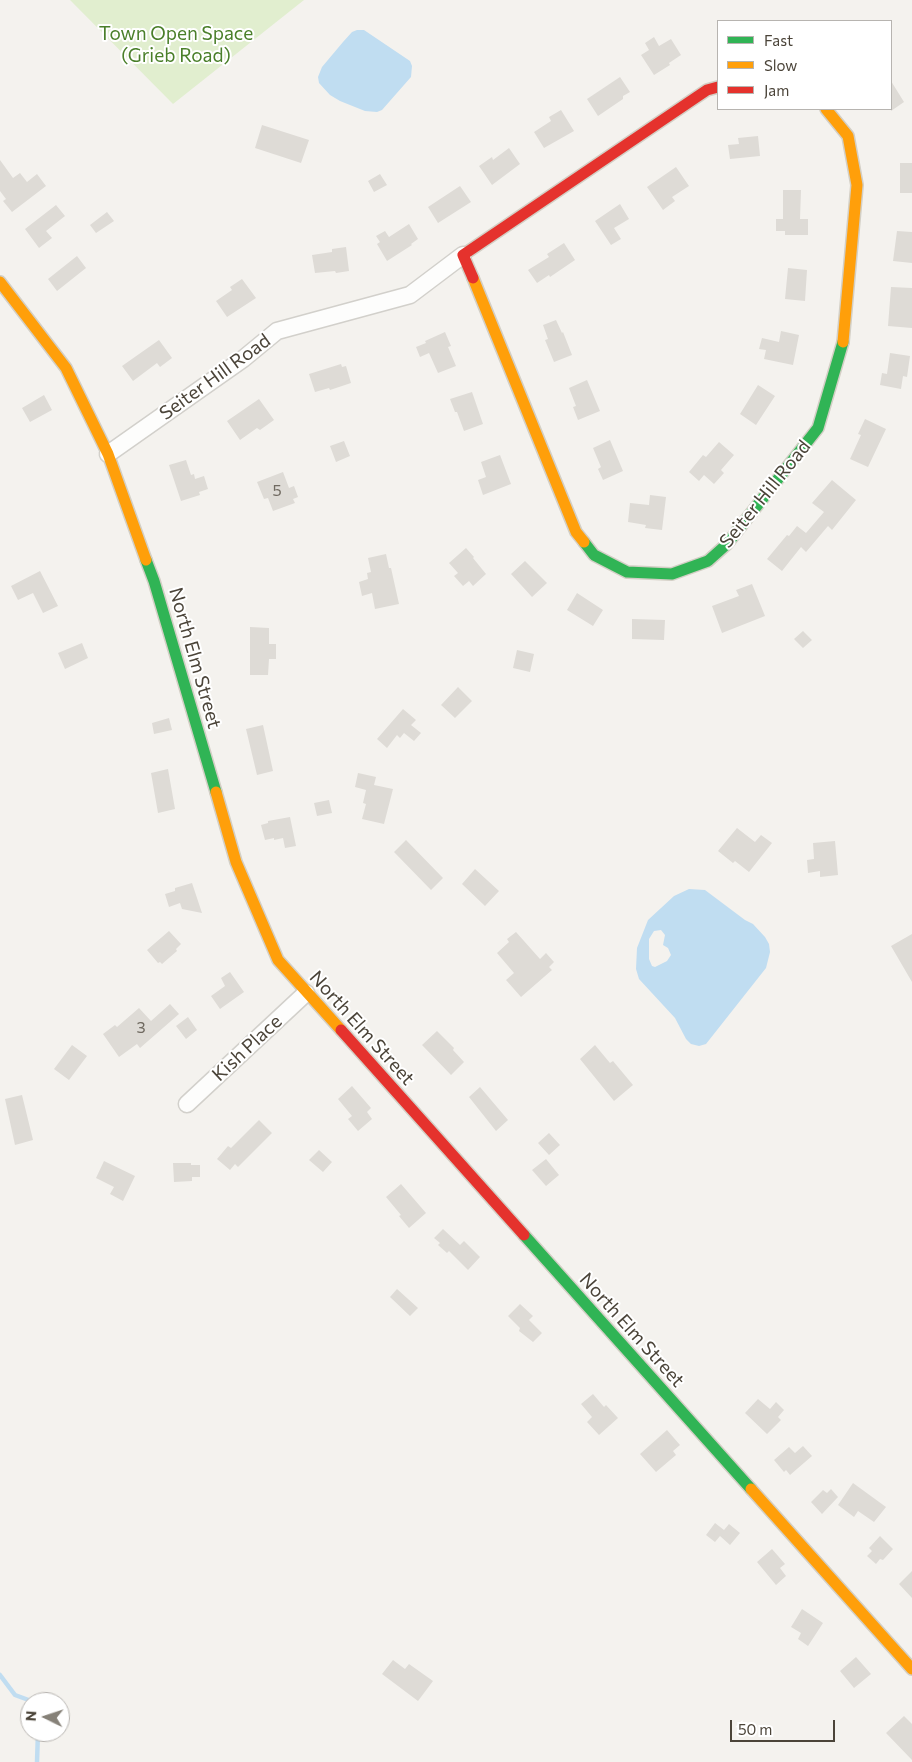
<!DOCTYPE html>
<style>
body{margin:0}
#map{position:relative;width:912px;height:1762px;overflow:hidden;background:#f4f2ee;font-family:Commissioner,sans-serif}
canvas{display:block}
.legend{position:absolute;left:717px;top:20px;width:175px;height:90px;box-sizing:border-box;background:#fff;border:1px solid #b7b4b0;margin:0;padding:6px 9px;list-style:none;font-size:15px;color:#4b4439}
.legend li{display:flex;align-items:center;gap:10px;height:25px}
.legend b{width:25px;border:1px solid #b7b4b0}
.north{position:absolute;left:20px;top:1692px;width:50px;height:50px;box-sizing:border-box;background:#fff;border:1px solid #b7b4b0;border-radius:50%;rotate:274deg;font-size:14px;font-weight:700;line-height:20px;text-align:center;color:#4b4439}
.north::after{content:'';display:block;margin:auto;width:18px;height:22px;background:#868178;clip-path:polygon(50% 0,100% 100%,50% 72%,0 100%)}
.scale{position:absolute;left:730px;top:1720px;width:105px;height:22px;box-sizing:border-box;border:2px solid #4b4439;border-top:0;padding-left:6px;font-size:15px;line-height:18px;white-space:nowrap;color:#4b4439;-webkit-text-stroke:4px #fff;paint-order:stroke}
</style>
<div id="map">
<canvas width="912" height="1762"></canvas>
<ul class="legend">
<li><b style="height:6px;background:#30b455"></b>Fast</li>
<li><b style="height:6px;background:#ff9f0a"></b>Slow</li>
<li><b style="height:6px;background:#e5322d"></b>Jam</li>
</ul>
<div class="north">N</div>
<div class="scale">50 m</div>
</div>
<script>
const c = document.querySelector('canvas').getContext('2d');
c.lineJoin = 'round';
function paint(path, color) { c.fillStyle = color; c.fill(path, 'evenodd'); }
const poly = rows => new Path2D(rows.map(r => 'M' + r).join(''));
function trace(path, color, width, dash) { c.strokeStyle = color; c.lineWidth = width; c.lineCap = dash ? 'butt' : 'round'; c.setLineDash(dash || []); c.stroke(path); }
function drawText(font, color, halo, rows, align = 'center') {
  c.font = font + ' Commissioner,sans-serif'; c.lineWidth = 4; c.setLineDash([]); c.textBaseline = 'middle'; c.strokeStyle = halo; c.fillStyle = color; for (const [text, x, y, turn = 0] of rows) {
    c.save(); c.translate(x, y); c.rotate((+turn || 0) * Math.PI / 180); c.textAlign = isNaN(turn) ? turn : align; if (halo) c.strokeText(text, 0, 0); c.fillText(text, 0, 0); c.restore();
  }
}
paint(poly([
 [70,0,304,0,173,104]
]), '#e1eecf');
paint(poly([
 [357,30,364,30,410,61,412,66,411,77,382,110,377,112,365,111,340,101,330,95,319,83,318,77,322,67,343,42,352,32],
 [689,889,705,890,745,920,753,924,765,937,769,944,770,952,766,968,706,1044,699,1046,691,1044,686,1039,675,1018,639,979,636,969,637,948,648,920,674,896],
 [661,930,665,935,663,945,668,948,671,955,667,961,655,967,652,966,649,959,649,939,654,931]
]), '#c0ddf1');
trace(poly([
 [0,1675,15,1695,34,1702],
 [37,1762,38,1732]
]), '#c0ddf1', 4.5);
paint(poly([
 [654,37,659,46,671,39,681,55,669,63,670,65,654,75,641,55,649,50,645,43],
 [620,77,630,92,623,96,623,99,598,116,587,99],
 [891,81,904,102,891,111],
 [561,110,574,131,544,148,534,132,551,121,549,117],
 [262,125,309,140,301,163,255,148],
 [758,136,760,156,730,159,728,145,739,144,738,138],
 [509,148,520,164,492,185,479,166,492,157,493,160],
 [0,160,13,178,20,173,27,182,37,174,46,186,12,212,3,201,6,199,0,191],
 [900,163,912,163,912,193,900,193],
 [676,167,689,186,672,197,675,201,663,210,647,187],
 [380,174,387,185,374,192,368,181],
 [460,186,471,202,438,223,428,207],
 [783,190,801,190,800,219,808,219,808,235,785,235,785,231,776,231,776,219,783,219],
 [620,204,629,219,614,228,621,239,611,245,595,221],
 [56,205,65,216,46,231,52,238,39,248,25,229],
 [107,212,114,221,96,233,90,225],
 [409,224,418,239,411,244,412,245,387,261,377,244,380,242,376,236,385,231,389,237],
 [897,231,912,232,912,263,893,261],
 [564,243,575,260,550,277,549,275,537,283,528,270,549,257,547,254],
 [346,247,349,271,336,273,335,271,315,273,312,255,332,252,332,249],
 [77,256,86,268,57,291,48,279],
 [788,268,807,270,805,301,785,299],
 [242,279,256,298,227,317,216,301,232,290,230,287],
 [891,287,912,288,912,328,888,326],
 [556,320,562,333,563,332,572,355,554,362,545,340,548,339,543,325],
 [781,331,799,335,793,365,764,359,766,350,759,349,762,338,779,342],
 [445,332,451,346,448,347,456,366,438,373,429,353,420,357,416,347,426,343,425,341],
 [159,340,172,358,160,367,157,363,133,381,122,366],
 [890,353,910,356,907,377,903,376,901,389,880,385,882,373,887,374],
 [341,364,342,367,346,366,351,383,330,390,329,388,315,392,309,374],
 [587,380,600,411,578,420,573,407,576,406,569,388],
 [758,385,775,396,756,425,740,414],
 [472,392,483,424,464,431,457,412,455,412,450,399],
 [44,395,52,410,30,422,22,408],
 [259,399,274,420,260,430,257,428,240,440,227,421],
 [865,419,886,429,868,467,850,459,861,435,858,434],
 [610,440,623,471,603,480,598,469,601,467,593,448],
 [344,441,350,456,336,462,330,446],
 [719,442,734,455,721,470,724,473,714,484,704,475,699,481,689,472,703,455,706,457],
 [500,455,511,484,483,495,478,480,486,477,481,462],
 [186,460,191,475,194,474,195,479,204,476,208,489,199,492,200,495,181,501,169,465],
 [283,472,289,488,294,486,298,497,293,499,295,503,273,511,268,498,264,499,257,482],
 [832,480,856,500,832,530,828,526,806,552,801,547,782,571,767,559,787,535,789,536,797,526,806,533,824,512,812,503],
 [650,495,666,497,662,530,645,528,646,525,628,522,630,503,649,505],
 [466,548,474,557,473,558,486,574,473,586,469,581,463,586,454,576,458,573,449,563],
 [386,554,389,568,391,568,399,604,375,609,372,593,362,596,359,582,368,579,367,573,371,572,368,558],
 [525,561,547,583,532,597,511,574],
 [40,571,58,606,43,613,33,593,18,600,11,586],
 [752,584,765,616,722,633,712,606,739,596,736,590],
 [577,593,603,610,593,626,567,610],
 [632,619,665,620,664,640,632,639],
 [250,627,269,628,269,644,276,644,276,659,269,659,268,675,250,675],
 [803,631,812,640,803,648,794,639],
 [82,643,88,658,65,669,58,653],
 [517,650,534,654,530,672,513,668],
 [458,687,472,701,455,718,441,705],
 [403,709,416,720,411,725,421,733,414,741,404,733,400,738,397,735,387,748,377,739],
 [169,718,172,730,154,734,152,723],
 [263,725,273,771,257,775,246,729],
 [168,769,175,809,158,813,151,773],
 [358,773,376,777,374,785,393,789,384,824,362,819,366,804,363,803,366,790,355,787],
 [329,800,332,813,317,816,314,803],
 [290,817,296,846,285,848,283,838,274,840,274,838,265,840,261,825,268,823,268,821],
 [737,828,755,842,761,835,772,843,749,872,735,861,733,863,718,851],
 [406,840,443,878,431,890,394,852],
 [835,841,838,875,820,877,820,871,808,873,807,860,814,859,813,843],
 [475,869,499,891,485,906,462,884],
 [192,883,202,913,182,909,180,903,169,907,165,894,175,891,175,888],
 [169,931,181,944,176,949,177,951,162,964,160,962,158,963,147,950],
 [516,932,540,959,546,953,554,962,549,967,552,970,521,997,506,980,514,973,497,953,509,942,507,939],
 [912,934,912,982,891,946],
 [230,972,244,992,220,1009,211,996,225,986,221,978],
 [170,1004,179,1014,140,1048,137,1044,119,1057,103,1034,115,1025,117,1027,139,1008,151,1021],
 [188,1017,197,1030,186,1039,176,1026],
 [437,1031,454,1048,453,1050,464,1062,451,1075,422,1045],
 [72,1045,87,1056,69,1080,54,1069],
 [595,1045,610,1063,613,1061,633,1085,614,1101,580,1059],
 [352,1086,371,1108,367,1112,372,1119,358,1131,348,1119,352,1116,338,1099],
 [480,1087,508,1120,496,1131,469,1097],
 [22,1095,33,1140,15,1145,5,1099],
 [259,1120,272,1133,238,1167,235,1164,230,1170,217,1159,228,1146,231,1148],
 [549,1133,560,1145,549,1155,538,1143],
 [319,1150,332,1162,323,1172,309,1160],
 [546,1159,559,1175,546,1186,532,1170],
 [104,1161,135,1176,123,1201,110,1194,114,1187,96,1178],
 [173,1163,191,1163,191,1165,200,1165,200,1177,192,1177,192,1181,174,1182],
 [401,1184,426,1213,409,1228,399,1216,401,1215,386,1197],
 [443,1229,460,1245,464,1241,480,1257,468,1270,449,1251,447,1253,438,1245,440,1243,434,1238],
 [397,1289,418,1308,410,1316,390,1297],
 [520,1304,533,1316,529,1320,542,1333,533,1342,519,1331,520,1328,508,1316],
 [593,1394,604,1407,606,1405,618,1418,599,1435,587,1422,592,1417,581,1404],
 [758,1399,770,1409,776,1402,784,1410,778,1417,781,1420,767,1434,745,1413],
 [667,1430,680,1445,673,1451,676,1455,656,1472,640,1454],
 [803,1446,812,1456,790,1475,786,1470,784,1472,774,1460,789,1447,795,1453],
 [853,1483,886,1507,874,1522,858,1511,854,1517,838,1505],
 [831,1489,838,1497,822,1514,811,1502,823,1490,827,1493],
 [715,1523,724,1530,729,1524,740,1533,730,1545,720,1536,715,1542,706,1535],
 [880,1536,893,1549,883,1560,880,1559,876,1564,867,1556,872,1551,869,1548],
 [772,1549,785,1564,780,1568,786,1576,776,1585,757,1562],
 [912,1571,912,1598,899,1584],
 [802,1609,823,1623,808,1646,798,1639,801,1633,791,1627],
 [856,1657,871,1674,854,1688,840,1671],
 [393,1660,405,1669,409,1664,433,1681,418,1701,382,1674],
 [904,1716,912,1724,912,1760,886,1733]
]), '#dedbd6');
const street = poly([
 [108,454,243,359,277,331,410,295,463,255],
 [187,1104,306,993]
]);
const fast = poly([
 [584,542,594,555,627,572,672,574,708,561,727,544,818,428,843,342],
 [146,560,154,581,216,792],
 [524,1235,751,1489]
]);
const slow = poly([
 [826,109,848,136,857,185,843,342],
 [473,278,576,532,584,542],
 [0,282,66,368,108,454,146,560],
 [216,792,236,862,278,960,341,1030],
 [751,1489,912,1669]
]);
const jam = poly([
 [473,278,463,255,707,90,718,87],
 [341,1030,524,1235]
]);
trace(street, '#d2d0cb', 19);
trace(fast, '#d3cfc5', 14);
trace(slow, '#d3cfc5', 14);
trace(jam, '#d3cfc5', 14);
trace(street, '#fdfdfc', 16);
trace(fast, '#30b455', 11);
trace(slow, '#ff9f0a', 11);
trace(jam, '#e5322d', 11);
drawText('16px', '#706a61', null, [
 ["5",277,491],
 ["3",141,1028]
]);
drawText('19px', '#4a7f2a', '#fff', [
 ["Town Open Space",176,34],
 ["(Grieb Road)",176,56]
]);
drawText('19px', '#4b4439', '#fff', [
 ["Seiter Hill Road",215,377,-36],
 ["Seiter Hill Road",765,494,-51],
 ["North Elm Street",195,658,74],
 ["North Elm Street",362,1028,48],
 ["Kish Place",247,1048,-43],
 ["North Elm Street",632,1330,48]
]);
</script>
